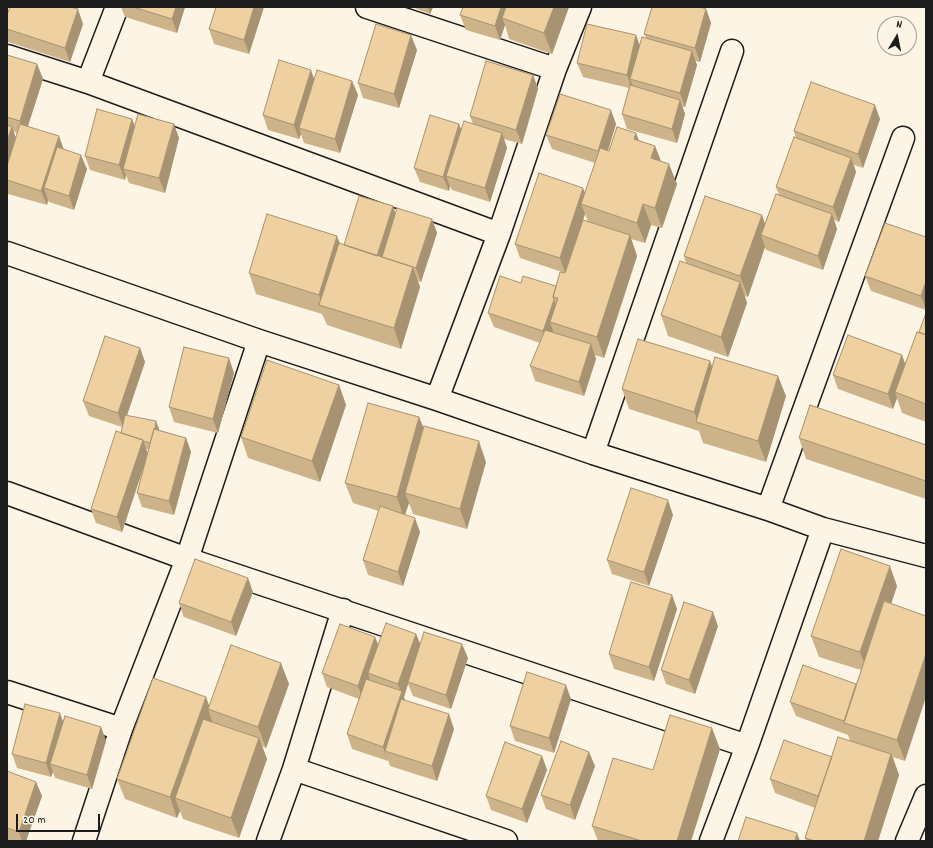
<!DOCTYPE html>
<style>
body{margin:0}
#map{position:relative;width:933px;height:848px;overflow:hidden;background:#fcf5e5;font-family:Dekko,sans-serif}
canvas{display:block}
.frame{position:absolute;inset:0;border:8px solid #1c1c1c;pointer-events:none}
.north{position:absolute;left:877px;top:16px;width:40px;height:40px;box-sizing:border-box;background:#fcf5e5;border:1px solid #a29e95;border-radius:50%;rotate:10deg;font-size:11px;font-weight:700;line-height:16px;text-align:center;color:#1c1c1c}
.north::after{content:'';display:block;margin:auto;width:14px;height:18px;background:#1c1c1c;clip-path:polygon(50% 0,100% 100%,50% 72%,0 100%)}
.scale{position:absolute;left:16px;top:814px;width:84px;height:18px;box-sizing:border-box;border:2px solid #1c1c1c;border-top:0;padding-left:5px;font-size:12px;line-height:14px;white-space:nowrap;color:#1c1c1c;-webkit-text-stroke:3px #fcf5e5;paint-order:stroke}
</style>
<div id="map">
<canvas width="933" height="848"></canvas>
<div class="frame"></div>
<div class="north">N</div>
<div class="scale">20 m</div>
</div>
<script>
const c = document.querySelector('canvas').getContext('2d');
c.lineJoin = 'round';
const poly = rows => new Path2D(rows.map(r => 'M' + r).join(''));
function trace(path, color, width, dash) { c.strokeStyle = color; c.lineWidth = width; c.lineCap = dash ? 'butt' : 'round'; c.setLineDash(dash || []); c.stroke(path); }
function paint(path, color) { c.fillStyle = color; c.fill(path, 'evenodd'); }
const street = poly([
 [367,7,555,69],
 [7,56,88,82,499,234],
 [88,82,117,7],
 [7,253,259,341,437,399,593,453,768,509,823,529,926,556],
 [437,399,499,234,555,69,580,7],
 [593,453,732,51],
 [7,493,187,559,747,746],
 [768,509,903,138],
 [7,692,121,729],
 [294,769,506,841],
 [84,841,121,729,187,559,259,341],
 [268,841,294,769,343,610],
 [711,841,747,746,823,529],
 [907,841,926,796]
]);
trace(street, '#1c1c1c', 25);
trace(street, '#fcf5e5', 22);
paint(poly([
 [121,7,185,7,177,33,125,17],
 [216,7,264,7,249,54,214,44,209,29],
 [412,7,433,7,430,14],
 [569,7,552,54,509,39,505,25,500,40,466,30,460,15],
 [706,9,711,23,700,62,695,61,697,65,685,107,682,107,685,114,677,143,627,129,622,114,629,88,583,77,577,63,640,45,646,38,644,34],
 [7,15,83,24,70,62,8,42,7,39],
 [417,50,399,108,363,98,358,83],
 [7,55,37,64,43,79,28,126,63,149,87,169,74,210,49,202,48,200,47,205,8,194,7,191],
 [13,131,17,133,16,138],
 [533,75,538,89,522,144,504,139,507,148,490,202,452,190,450,186,449,191,420,182,414,168,459,124,461,129,473,124,470,116],
 [314,78,352,81,358,95,340,153,304,143,301,134,299,139,268,130,263,115],
 [880,119,863,168,854,165,856,172,839,222,834,220,837,229,823,270,766,250,765,247,748,297,745,296,747,303,728,357,668,336,661,315,686,263,684,256,762,215,765,225,779,195,776,187,796,138,794,131],
 [616,124,608,151,609,151,639,141,655,146,661,161,677,184,662,228,651,225,645,243,631,239,637,256,604,358,595,355,596,359,584,396,535,381,530,366,540,343,494,327,488,313,521,283,556,286,565,273,582,222,565,273,520,258,515,244,585,193,595,163,552,149,546,135],
 [585,214,588,222,583,220],
 [135,126,179,138,165,193,129,183,126,175,125,180,90,170,85,156],
 [393,206,395,214,432,219,437,233,421,282,418,281,420,287,401,349,327,325,322,314,256,294,249,273,340,244,344,245],
 [926,237,926,310,871,291,865,276],
 [926,313,926,422,902,413,897,398,893,409,838,389,833,375,902,355,905,364,919,332],
 [140,348,145,362,127,415,159,429,159,430,186,438,191,452,174,515,142,507,137,493,144,465,122,532,96,523,91,509,121,433,122,427,89,416,83,401],
 [146,449,149,449,147,454],
 [710,361,712,367,786,396,766,462,703,443,699,431,629,409,622,389],
 [234,373,218,433,174,422,169,407],
 [339,385,346,405,320,482,248,458,241,437],
 [419,417,424,428,486,462,467,529,413,514,409,503,405,514,420,532,403,586,368,575,363,560,379,511,353,503,345,483],
 [799,438,926,445,926,499,806,459],
 [673,515,649,586,612,574,607,560],
 [897,586,891,604,905,761,893,757,899,775,878,841,806,841,805,838,815,808,775,793,770,779,832,757,850,741,848,735,796,716,790,702,856,684,861,670,819,657,811,636],
 [253,592,236,636,184,617,179,603],
 [672,595,677,609,654,681,614,669,609,654],
 [718,626,695,694,666,684,661,670],
 [416,634,420,644,468,658,451,709,413,696,408,684,404,697,405,701,454,729,437,781,390,766,388,760,388,761,352,749,347,734,359,699,327,687,322,673,378,645],
 [289,684,266,748,262,746,267,759,239,838,183,819,180,811,177,818,125,799,117,779,206,697,209,705],
 [571,699,554,753,515,741,510,726],
 [63,721,101,727,106,741,92,789,55,778,53,772,51,777,17,768,12,754],
 [720,749,691,841,598,841,592,826,653,770],
 [542,756,547,770,527,823,491,810,486,796],
 [595,766,575,820,546,809,541,795],
 [7,771,36,782,42,796,26,841,10,841,7,840]
]), '#cdb38a');
paint(poly([
 [176,7,185,7,177,33,172,19],
 [254,7,264,7,249,54,244,40],
 [428,7,433,7,430,14],
 [501,7,510,7,502,18,505,25,500,40,495,26],
 [554,7,569,7,552,54,544,33],
 [78,9,83,24,70,62,65,48],
 [706,9,711,23,700,62,695,48],
 [411,35,417,50,399,108,394,94],
 [636,35,641,49,630,79,633,86,632,89,627,75],
 [692,51,697,65,685,107,680,93],
 [37,64,43,79,25,135,20,121],
 [311,70,316,84,299,128,301,134,299,139,294,125],
 [533,75,538,89,522,144,516,130],
 [352,81,358,95,340,153,335,139],
 [680,100,685,114,677,143,672,129],
 [875,105,880,119,863,168,858,154],
 [611,110,616,124,603,166,598,151],
 [132,119,138,133,123,169,126,175,125,180,119,165],
 [174,124,179,138,165,193,159,178],
 [459,124,464,138,446,176,450,186,449,191,443,177],
 [12,127,17,141,7,172,7,141],
 [502,133,507,148,490,202,485,188],
 [636,133,644,153,634,139],
 [59,136,64,150,44,188,48,200,47,205,41,191],
 [655,146,663,167,651,158],
 [81,155,87,169,74,210,69,196],
 [851,158,856,172,839,222,833,207],
 [669,164,677,184,662,228,655,208],
 [583,188,589,203,581,204,585,214,565,273,560,258],
 [643,204,651,225,645,243,637,223],
 [393,206,398,221,386,258,377,257],
 [832,214,837,229,823,270,818,256],
 [762,215,769,236,761,235,765,247,748,297,740,276],
 [432,219,437,233,421,282,416,268],
 [630,235,637,256,604,358,597,337],
 [337,236,345,257,323,306,319,295],
 [413,267,420,287,401,349,394,328],
 [926,281,926,310,921,296],
 [740,282,747,303,728,357,721,337],
 [554,300,559,314,550,322,553,331,548,346,543,331],
 [591,344,596,359,584,396,579,382],
 [140,348,145,362,123,427,118,413],
 [902,355,907,369,895,392,897,398,893,409,888,394],
 [229,358,234,373,218,433,213,419],
 [710,361,718,382,699,423,694,412],
 [778,376,786,396,766,462,758,441],
 [339,385,346,405,320,482,312,461],
 [419,417,427,438,405,493,409,503,404,518,397,497],
 [156,421,159,429,155,451,152,443],
 [186,438,191,452,174,515,169,501],
 [143,440,148,454,122,532,117,517],
 [479,441,486,462,467,529,460,509],
 [668,500,673,515,649,586,644,572],
 [415,518,420,532,403,586,398,572],
 [890,566,897,586,868,673,860,652],
 [248,578,253,592,236,636,231,622],
 [672,595,677,609,654,681,649,667],
 [713,612,718,626,695,694,689,680],
 [416,634,422,648,408,682,408,684,404,697,407,705,385,751,388,761,383,747,401,693,398,684],
 [375,637,381,651,368,673,370,680,363,700,358,686],
 [462,644,468,658,451,709,446,695],
 [926,654,926,697,905,761,897,740],
 [281,663,289,684,266,748,258,727],
 [566,685,571,699,554,753,549,738],
 [206,697,210,710,208,709,212,721,183,801,175,798,180,811,177,818,170,797],
 [60,713,65,727,50,764,53,772,51,777,46,763],
 [449,714,454,729,437,781,432,766],
 [101,727,106,741,92,789,87,775],
 [712,728,720,749,691,841,677,841],
 [259,738,267,759,239,838,231,818],
 [589,752,595,766,575,820,570,805],
 [891,754,899,775,878,841,864,841],
 [542,756,547,770,527,823,522,809],
 [36,782,42,796,26,841,22,841,19,832],
 [797,833,800,841,795,841]
]), '#a79271');
const building = poly([
 [10,7,70,7,78,9,65,48,7,29,7,15,10,7],
 [133,7,176,7,172,19,133,7],
 [216,7,254,7,244,40,209,29,216,7],
 [463,7,501,7,495,26,460,15,463,7],
 [506,7,554,7,544,33,502,18,506,7],
 [652,7,700,7,706,9,695,48,644,34,652,7],
 [376,24,411,35,394,94,358,83,376,24],
 [587,24,636,35,627,75,577,63,587,24],
 [642,37,692,51,680,93,630,79,642,37],
 [7,55,37,64,20,121,7,117,7,55],
 [279,60,311,70,294,125,263,115,279,60],
 [486,61,533,75,516,130,470,116,486,61],
 [317,70,352,81,335,139,299,128,317,70],
 [811,82,875,105,858,154,794,131,811,82],
 [630,85,680,100,672,129,622,114,630,85],
 [560,94,611,110,598,151,546,135,560,94],
 [97,109,132,119,119,165,85,156,97,109],
 [138,114,174,124,159,178,123,169,138,114],
 [430,115,459,124,443,177,414,168,430,115],
 [464,121,502,133,485,188,446,176,464,121],
 [20,124,59,136,41,191,7,180,7,166,20,124],
 [7,125,12,127,7,141,7,125],
 [617,127,636,133,634,139,655,146,651,158,669,164,655,208,643,204,637,223,581,204,600,148,609,151,617,127],
 [794,137,851,158,833,207,776,187,794,137],
 [57,147,81,155,69,196,44,188,57,147],
 [539,173,583,188,560,258,515,244,539,173],
 [776,194,832,214,818,256,761,235,776,194],
 [359,196,393,206,377,256,344,245,359,196],
 [705,196,762,215,740,276,684,256,705,196],
 [397,208,432,219,416,268,382,257,397,208],
 [267,214,337,236,319,295,249,273,267,214],
 [583,220,630,235,597,337,550,322,558,298,553,297,560,272,565,273,583,220],
 [885,223,926,237,926,281,921,296,865,276,885,223],
 [339,243,413,267,394,328,319,305,339,243],
 [680,261,740,282,721,337,661,315,680,261],
 [500,276,521,283,523,276,556,286,553,297,554,300,543,331,488,313,500,276],
 [926,313,926,335,919,332,926,313],
 [545,330,591,344,579,382,530,366,545,330],
 [917,332,926,335,926,404,895,392,917,332],
 [848,335,902,355,888,394,833,375,848,335],
 [105,336,140,348,118,413,83,401,105,336],
 [638,339,710,361,694,412,622,389,638,339],
 [184,347,229,358,213,419,169,407,184,347],
 [715,357,778,376,758,441,696,422,715,357],
 [267,360,339,385,312,461,241,437,267,360],
 [368,403,419,417,397,497,345,483,368,403],
 [810,405,926,445,926,481,799,438,810,405],
 [125,415,156,421,155,429,154,429,150,443,143,441,143,440,121,433,125,415],
 [424,426,479,441,460,509,405,493,424,426],
 [154,429,186,438,169,501,137,493,154,429],
 [116,431,143,440,117,517,91,509,116,431],
 [631,488,668,500,644,572,607,560,631,488],
 [380,506,415,518,398,572,363,560,380,506],
 [841,549,890,566,860,652,811,636,841,549],
 [195,559,248,578,231,622,179,603,195,559],
 [631,582,672,595,649,667,609,654,631,582],
 [884,601,926,616,926,654,897,740,844,723,884,601],
 [684,602,713,612,689,680,661,670,684,602],
 [386,623,416,634,398,684,368,673,386,623],
 [340,624,375,637,358,686,322,673,340,624],
 [424,632,462,644,446,695,408,682,424,632],
 [231,645,281,663,258,727,208,709,231,645],
 [803,665,856,684,844,721,790,702,803,665],
 [527,672,566,685,549,738,510,726,527,672],
 [153,678,206,697,170,797,117,779,153,678],
 [366,679,402,691,383,747,347,734,366,679],
 [401,699,449,714,432,766,385,751,401,699],
 [25,704,60,713,46,763,12,754,25,704],
 [670,715,712,728,677,841,642,841,592,826,613,758,653,770,670,715],
 [65,716,101,727,87,775,50,764,65,716],
 [203,719,259,738,231,818,175,798,203,719],
 [838,737,891,754,864,841,815,841,805,838,838,737],
 [784,740,832,757,818,796,770,779,784,740],
 [561,741,589,752,570,805,541,795,561,741],
 [505,742,542,756,522,809,486,796,505,742],
 [7,771,36,782,19,832,7,828,7,771],
 [746,817,797,833,795,841,738,841,746,817]
]);
paint(building, '#eed0a1');
trace(building, '#a79271', 1);
</script>
